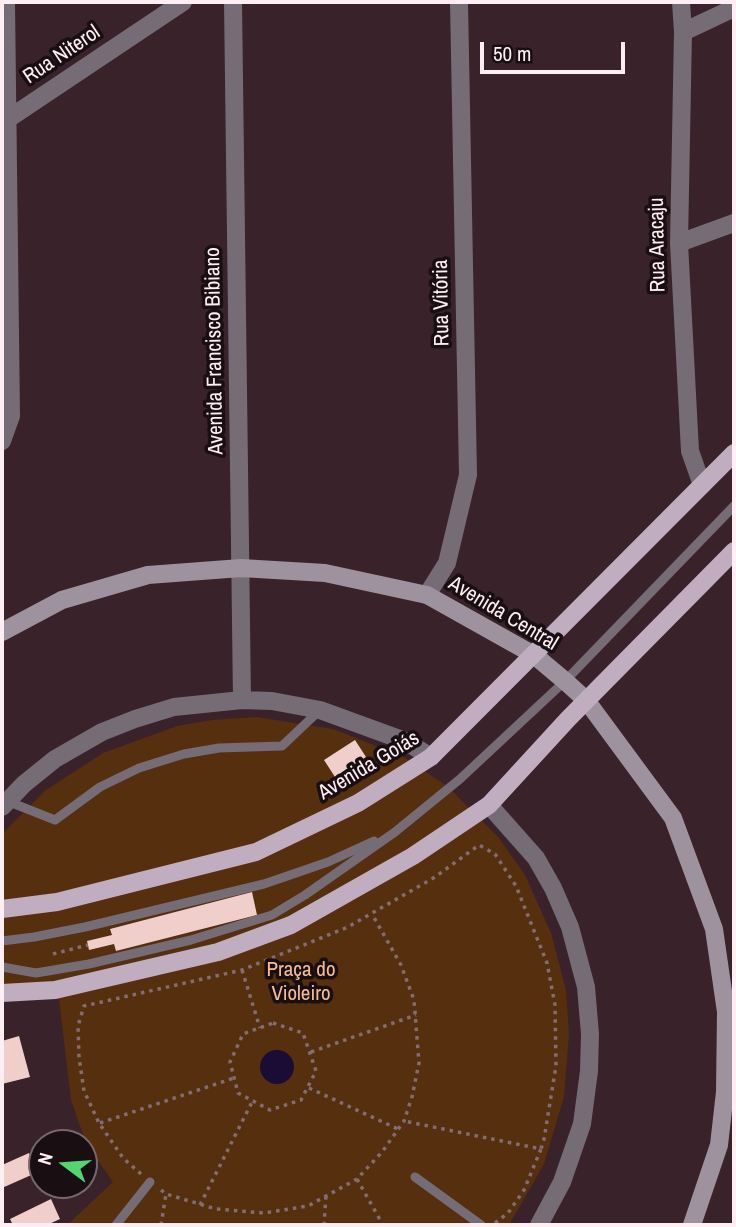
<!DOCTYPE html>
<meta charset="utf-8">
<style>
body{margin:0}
#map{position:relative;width:736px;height:1227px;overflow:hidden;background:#39222a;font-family:"Archivo Narrow",sans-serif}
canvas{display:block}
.frame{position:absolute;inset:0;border:4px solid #ffeef4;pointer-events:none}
.north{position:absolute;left:28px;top:1129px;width:70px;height:70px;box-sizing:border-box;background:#190f13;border:2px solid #75686d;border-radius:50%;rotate:286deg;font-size:19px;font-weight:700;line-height:28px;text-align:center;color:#ffeef4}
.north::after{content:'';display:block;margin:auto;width:24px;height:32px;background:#53d672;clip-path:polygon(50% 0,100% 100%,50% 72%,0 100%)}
.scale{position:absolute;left:480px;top:42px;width:145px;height:32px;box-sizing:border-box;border:4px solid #ffeef4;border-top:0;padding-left:9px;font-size:21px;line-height:24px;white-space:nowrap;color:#ffeef4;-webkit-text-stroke:5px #190f13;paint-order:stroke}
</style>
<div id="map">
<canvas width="736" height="1227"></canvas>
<div class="frame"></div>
<div class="north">N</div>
<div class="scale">50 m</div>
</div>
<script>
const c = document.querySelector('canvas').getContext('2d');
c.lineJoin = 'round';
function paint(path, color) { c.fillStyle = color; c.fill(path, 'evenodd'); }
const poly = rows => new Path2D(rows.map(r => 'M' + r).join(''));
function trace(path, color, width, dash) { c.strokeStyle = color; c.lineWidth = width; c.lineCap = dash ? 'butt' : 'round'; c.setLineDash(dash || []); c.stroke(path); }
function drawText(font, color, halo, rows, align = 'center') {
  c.font = font + ' "Archivo Narrow",sans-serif'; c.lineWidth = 7; c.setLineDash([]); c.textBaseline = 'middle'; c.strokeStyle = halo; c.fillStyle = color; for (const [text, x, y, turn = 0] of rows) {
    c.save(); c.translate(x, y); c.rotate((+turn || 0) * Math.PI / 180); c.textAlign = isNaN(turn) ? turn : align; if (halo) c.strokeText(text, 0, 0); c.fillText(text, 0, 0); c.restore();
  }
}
paint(poly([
 [257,717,333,729,402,756,447,786,499,838,525,875,551,933,566,990,569,1035,564,1097,544,1164,509,1225,67,1225,113,1182,86,1143,71,1100,59,999,2,1001,2,834,46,790,103,753,177,726,212,720]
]), '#552f0e');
paint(poly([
 '260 1067a17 17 0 1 1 34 0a17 17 0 1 1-34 0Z'
]), '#1a0c35');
paint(poly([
 [355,740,366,757,335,777,324,760],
 [252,892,257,915,116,951,114,944,89,950,87,941,112,935,110,929],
 [19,1036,30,1077,2,1084,2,1041],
 [29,1153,38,1172,2,1188,2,1165],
 [51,1199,60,1219,47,1225,13,1225,10,1219]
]), '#f0cfcb');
trace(poly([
 [53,954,88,945],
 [242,970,260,1028],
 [273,1023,303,1033,316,1071,301,1100,270,1110,238,1093,230,1062,243,1034,273,1023],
 [311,1052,416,1015],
 [309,1088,398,1129],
 [100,1123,234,1078],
 [141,1174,123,1158,99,1123,84,1091,79,1057,78,1026,84,1006,242,970,348,927,435,877,479,845,495,854,516,886,547,963,555,1005,556,1066,544,1139,541,1149,404,1121],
 [357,1179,383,1225],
 [161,1190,166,1194,216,1209,264,1213,308,1206,357,1179,382,1152,404,1121,412,1097,419,1063,414,1000,401,965,372,914],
 [200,1205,252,1102],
 [495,1223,508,1213,524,1190,541,1149],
 [161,1225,166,1194],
 [324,1225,326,1196]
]), '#826d75', 3.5, [3.5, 5]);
trace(poly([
 [7,801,55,820,100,787,139,768,184,754,219,748,282,746,320,710],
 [2,941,34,937,85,927,264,884,328,862,374,841],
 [2,967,36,973,89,964,191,940,272,915,305,895,395,832,460,779,565,681,734,506],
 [415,1177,481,1225],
 [116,1225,150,1182]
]), '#756c75', 9);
trace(poly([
 [233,2,242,700],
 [681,2,683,32,679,243,690,451,702,485],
 [683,32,734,8],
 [2,123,183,2],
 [679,243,734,223],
 [2,441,11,416,6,2],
 [427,595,447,563,468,475,459,2],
 [489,805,536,858,553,888,570,927,586,987,590,1034,589,1071,582,1124,562,1182,539,1225],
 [2,807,24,784,55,759,102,732,135,719,174,707,242,700,272,701,320,710,405,741,431,757]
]), '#756c75', 18);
trace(poly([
 [2,632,62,600,148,575,241,568,325,573,427,595,534,655,565,681,586,700,673,818,714,929,726,1012,725,1092,719,1145,692,1225]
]), '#9f929f', 18);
trace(poly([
 [2,909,57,902,256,852,358,803,431,757,734,453],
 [2,993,55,990,218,952,291,925,413,856,489,805,568,719,734,551]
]), '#c0aec0', 18);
drawText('21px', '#ffeef4', '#190f13', [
 ["Rua Niterol",62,55,-34],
 ["Rua Aracaju",658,245,-91],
 ["Rua Vitória",442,303,-91],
 ["Avenida Francisco Bibiano",215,351,-91],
 ["Avenida Central",503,614,31],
 ["Avenida Goiás",369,766,-31]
]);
drawText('21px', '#f6bd94', '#190f13', [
 ["Praça do",301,970],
 ["Violeiro",301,994]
]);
</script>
